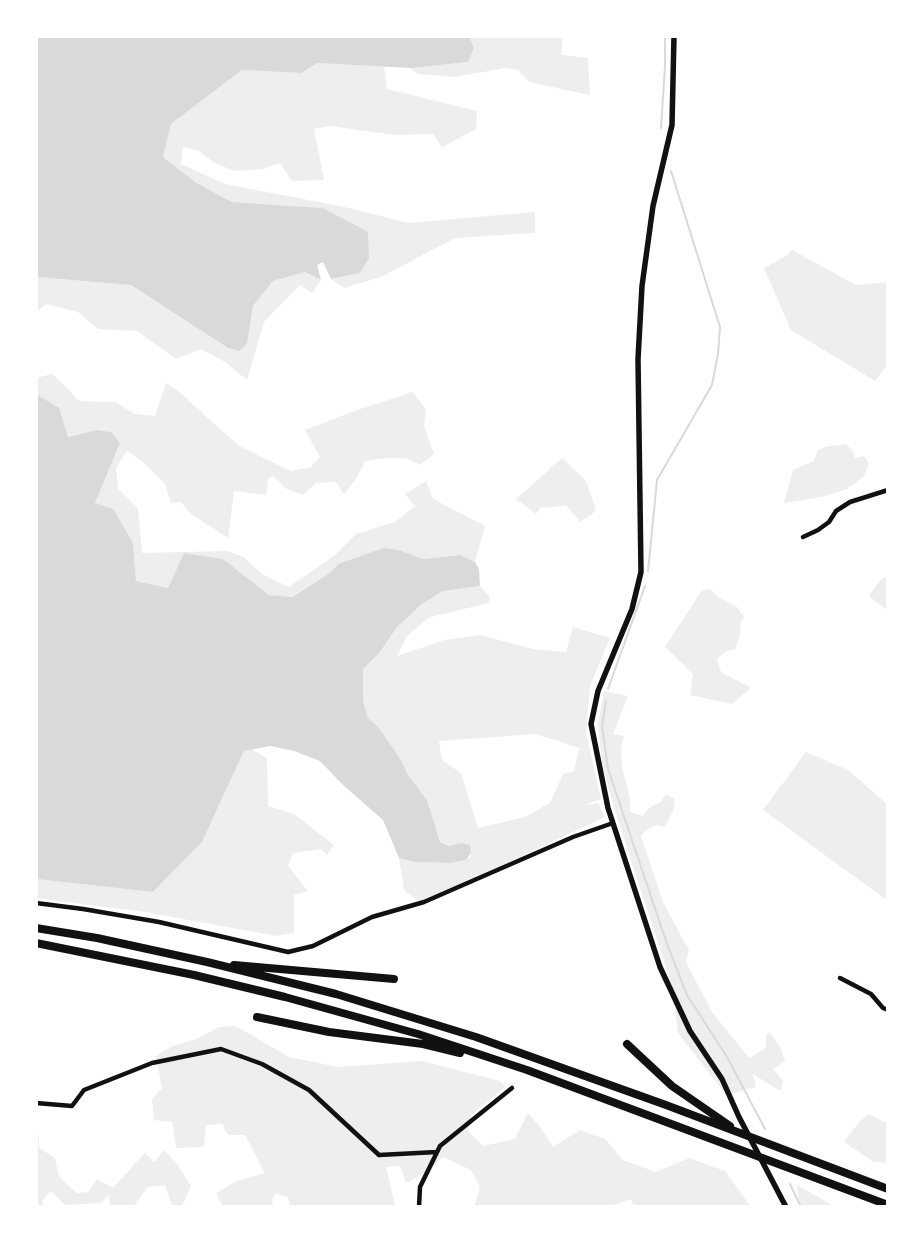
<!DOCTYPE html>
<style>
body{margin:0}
#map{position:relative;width:924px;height:1243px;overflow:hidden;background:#fff;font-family:"Fira Sans",sans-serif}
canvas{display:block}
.frame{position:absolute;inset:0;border:38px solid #fff;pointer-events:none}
</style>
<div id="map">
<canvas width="924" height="1243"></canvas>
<div class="frame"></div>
</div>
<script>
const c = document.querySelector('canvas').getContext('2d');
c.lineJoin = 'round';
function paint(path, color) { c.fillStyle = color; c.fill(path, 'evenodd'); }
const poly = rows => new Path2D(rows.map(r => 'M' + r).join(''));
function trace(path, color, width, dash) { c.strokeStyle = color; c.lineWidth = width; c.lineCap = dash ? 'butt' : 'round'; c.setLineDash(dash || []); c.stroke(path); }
paint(poly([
 [469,36,563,36,561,55,588,58,590,95,529,82,518,70,506,68,455,77,418,74,410,68,468,62,474,48],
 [317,63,384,66,387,89,477,111,476,129,442,147,433,134,394,135,330,126,314,129,324,180,292,181,280,163,263,169,234,171,213,162,199,151,183,147,181,164,225,184,345,207,408,223,535,212,535,233,455,238,381,277,344,288,331,279,360,273,323,208,232,202,195,182,163,157,171,124,242,70,300,73],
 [792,250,856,285,888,282,888,364,875,381,791,330,764,268,786,256],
 [305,272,321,280,312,293,300,285,264,322,247,380,225,362,201,349,176,359,137,331,98,329,78,312,46,304,36,312,36,277,131,285,228,348,247,344,253,306,273,281],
 [52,374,63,384,79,401,116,402,134,414,155,416,166,383,178,391,239,446,291,471,311,467,320,457,305,430,357,410,413,392,426,410,424,426,434,454,420,465,405,458,386,458,365,461,356,479,344,494,336,482,316,483,303,495,287,489,273,476,268,479,266,495,234,491,228,538,191,514,181,502,171,503,165,484,142,461,127,451,116,468,118,489,138,509,142,553,227,551,244,557,262,574,289,587,335,555,356,534,395,522,415,506,405,494,426,481,433,499,485,526,475,562,460,555,423,559,399,550,358,558,338,564,330,573,291,597,269,595,223,559,184,553,168,588,136,581,133,543,95,503,120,443,111,432,96,430,68,437,59,409,36,394,36,378],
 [846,444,852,450,855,458,864,456,869,464,864,476,847,489,822,497,784,503,793,470,814,461,818,450,825,447],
 [562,458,586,481,596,510,592,514,580,522,566,505,547,508,541,507,536,514,516,499],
 [888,575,888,611,869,596,880,580],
 [480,586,490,597,489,603,430,617,407,636,397,656,445,640,480,635,533,649,566,652,573,627,610,638,590,686,586,733,601,799,582,806,598,803,605,817,492,870,419,901,404,890,399,858,415,862,450,863,466,860,471,856,470,846,461,843,449,846,440,842,427,800,408,775,401,760,380,729,368,718,363,701,363,668,380,652,397,627,422,604,443,591],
 [536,734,579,748,574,771,563,774,550,803,525,817,478,828,461,773,442,760,439,741],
 [710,589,718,597,737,607,744,617,741,622,740,635,735,649,726,651,717,659,721,672,751,688,732,704,690,695,693,674,665,647,702,590],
 [604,691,628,696,613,734,624,736,621,748,622,767,630,799,630,812,643,816,647,810,654,805,660,803,666,794,675,799,674,809,665,827,657,825,645,831,641,836,663,902,681,936,689,949,686,962,712,1012,749,1058,766,1048,766,1035,769,1032,772,1035,782,1051,785,1061,773,1069,783,1081,781,1090,775,1088,753,1074,756,1087,726,1095,678,1033,672,986,612,802,602,764,598,724],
 [251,749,267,758,268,806,294,814,334,845,327,855,321,849,293,853,288,866,308,891,294,895,294,933,276,936,145,912,36,898,36,879,153,892,202,842,244,751],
 [806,752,848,770,888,805,888,901,763,810],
 [236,1026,289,1057,338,1067,422,1061,500,1081,505,1087,471,1115,468,1131,483,1146,515,1139,528,1113,541,1128,553,1147,580,1130,605,1139,623,1160,656,1172,689,1158,725,1171,751,1207,634,1207,631,1199,614,1205,614,1207,474,1207,480,1187,471,1170,443,1157,424,1174,406,1183,400,1166,386,1167,395,1205,392,1207,290,1207,288,1198,276,1193,272,1199,273,1207,223,1207,216,1193,237,1181,265,1173,245,1135,228,1135,222,1124,206,1125,204,1147,176,1148,172,1122,154,1120,152,1099,162,1088,156,1056,172,1046,196,1039,219,1027],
 [869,1114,888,1124,888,1163,872,1161,844,1142,859,1122],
 [39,1135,39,1148,55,1158,59,1177,77,1193,88,1192,97,1179,113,1188,145,1153,154,1162,164,1150,178,1165,191,1186,182,1206,172,1206,165,1185,148,1187,133,1207,110,1207,109,1195,101,1203,65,1205,51,1191,42,1201,44,1207,36,1207,36,1136],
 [797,1185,836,1207,800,1207]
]), '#eee');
paint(poly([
 [36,36,469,36,474,48,468,62,411,68,317,63,301,73,242,70,171,124,163,157,195,182,232,202,323,208,368,232,369,258,360,273,331,279,323,262,317,265,321,280,305,272,273,281,253,306,247,344,239,351,228,348,131,285,36,277],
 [36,394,59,408,68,437,96,430,111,432,120,443,95,503,113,509,133,543,136,581,168,588,184,553,223,559,269,595,292,597,330,573,338,564,384,548,399,550,423,559,460,555,475,562,479,569,480,586,443,591,422,604,397,627,380,652,363,669,363,701,368,718,380,729,401,760,408,775,427,800,440,842,449,846,461,843,470,845,471,853,466,860,450,863,415,862,399,858,383,820,342,784,320,761,294,751,270,746,244,751,202,842,153,892,36,879]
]), '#d9d9d9');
trace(poly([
 [661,128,665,66,665,36],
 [648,571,657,480,712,385,718,354,720,327,671,171],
 [608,689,645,586],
 [606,701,602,726,608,769,667,944,687,995,727,1057,765,1129],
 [790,1184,801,1207]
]), '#d9d9d9', 2);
trace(poly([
 [803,537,818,530,829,522,836,511,850,502,888,490],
 [36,903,83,909,159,922,288,952,313,946,372,917,424,902,573,837,613,823],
 [840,978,871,994,883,1008,888,1010],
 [36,1103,72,1106,84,1090,152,1063,221,1049,262,1064,309,1090,379,1155,437,1152],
 [419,1207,420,1187,440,1146,512,1088]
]), '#111', 4.5);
trace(poly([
 [674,36,672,125,653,206,642,286,638,359,641,572,632,609,598,691,591,724,608,808,660,967,690,1031,722,1079,739,1117,786,1207]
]), '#111', 5.5);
trace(poly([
 [36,928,97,938,207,962,336,994,476,1037,666,1105,888,1189],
 [36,943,194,975,285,997,418,1034,527,1070,888,1205],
 [234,965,394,979],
 [257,1017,329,1032,423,1044,460,1053],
 [627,1044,672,1086,730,1126]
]), '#111', 8);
</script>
